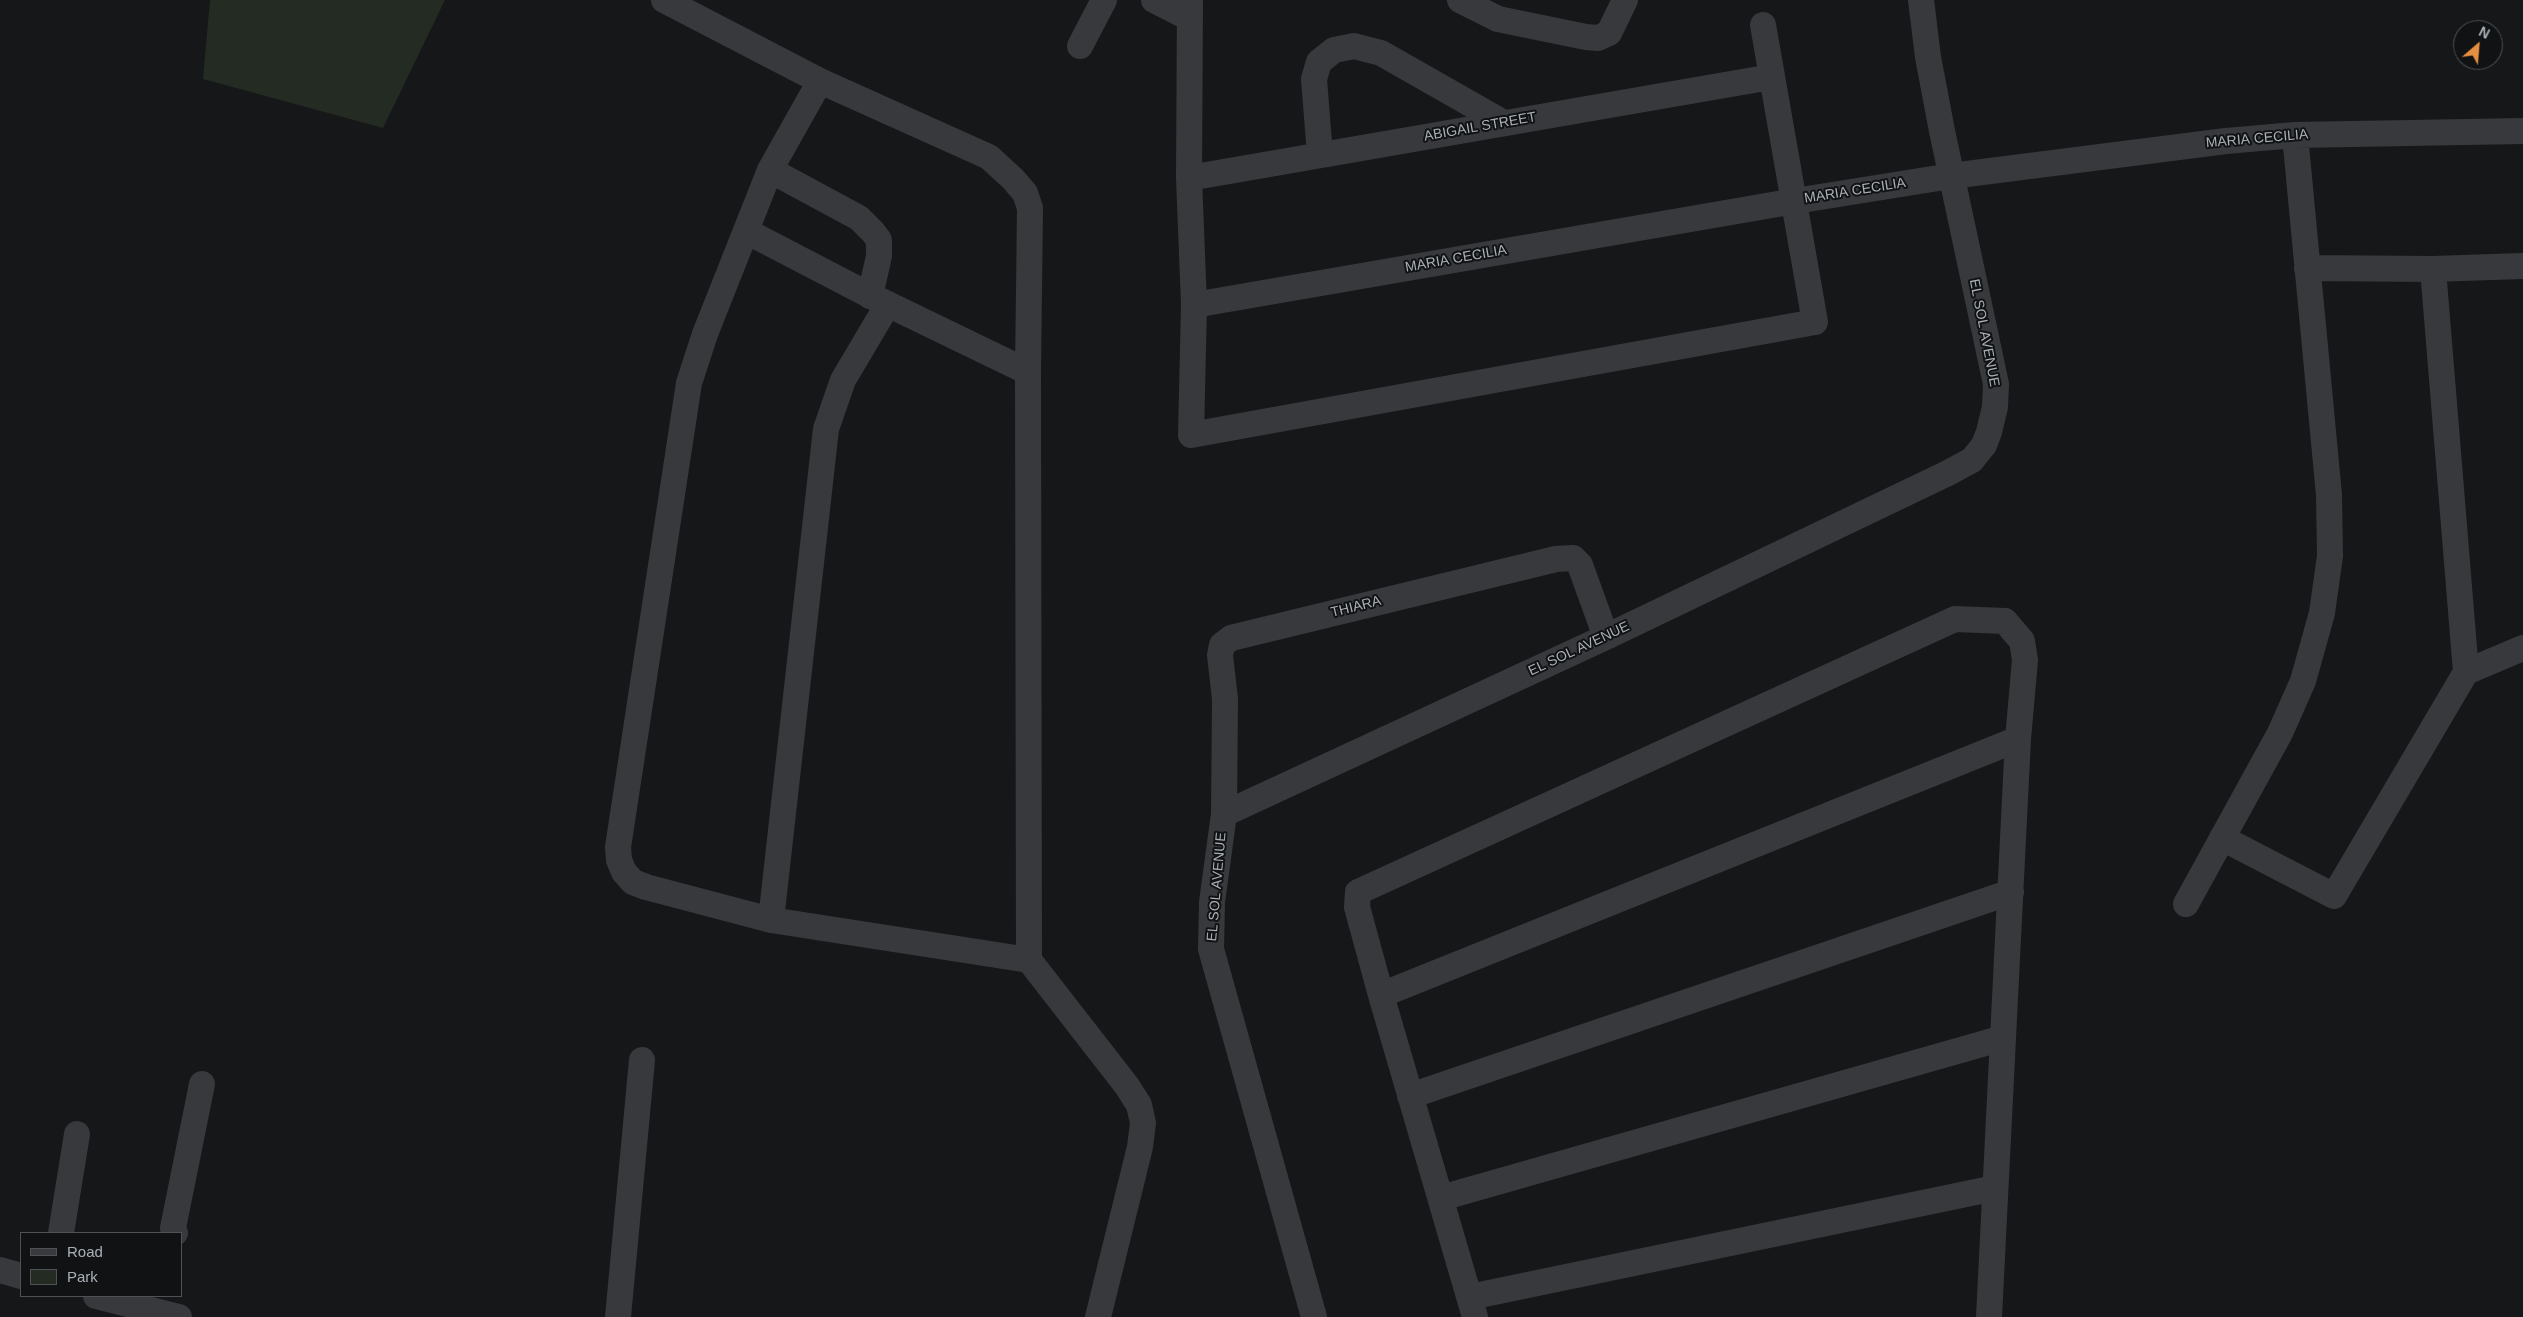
<!DOCTYPE html>
<style>
body{margin:0}
#map{position:relative;width:2523px;height:1317px;overflow:hidden;background:#161718;font-family:Helvetica,sans-serif}
canvas{display:block}
.legend{position:absolute;left:20px;top:1232px;width:162px;height:65px;box-sizing:border-box;background:#111213;border:1px solid #4e5155;margin:0;padding:6px 9px;list-style:none;font-size:15px;color:#a9b0b7}
.legend li{display:flex;align-items:center;gap:10px;height:25px}
.legend b{width:25px;border:1px solid #4e5155}
.north{position:absolute;left:2453px;top:20px;width:50px;height:50px;box-sizing:border-box;background:#111213;border:1px solid #4e5155;border-radius:50%;rotate:27deg;font-size:14px;font-weight:700;line-height:20px;text-align:center;color:#a9b0b7}
.north::after{content:'';display:block;margin:auto;width:18px;height:22px;background:#e58f41;clip-path:polygon(50% 0,100% 100%,50% 72%,0 100%)}
</style>
<div id="map">
<canvas width="2523" height="1317"></canvas>
<ul class="legend">
<li><b style="height:6px;background:#38393d"></b>Road</li>
<li><b style="height:14px;background:#232b23"></b>Park</li>
</ul>
<div class="north">N</div>
</div>
<script>
const c = document.querySelector('canvas').getContext('2d');
c.lineJoin = 'round';
function paint(path, color) { c.fillStyle = color; c.fill(path, 'evenodd'); }
const poly = rows => new Path2D(rows.map(r => 'M' + r).join(''));
function trace(path, color, width, dash) { c.strokeStyle = color; c.lineWidth = width; c.lineCap = dash ? 'butt' : 'round'; c.setLineDash(dash || []); c.stroke(path); }
function drawText(font, color, halo, rows, align = 'center') {
  c.font = font + ' Helvetica,sans-serif'; c.lineWidth = 4; c.setLineDash([]); c.textBaseline = 'middle'; c.strokeStyle = halo; c.fillStyle = color; for (const [text, x, y, turn = 0] of rows) {
    c.save(); c.translate(x, y); c.rotate((+turn || 0) * Math.PI / 180); c.textAlign = isNaN(turn) ? turn : align; if (halo) c.strokeText(text, 0, 0); c.fillText(text, 0, 0); c.restore();
  }
}
paint(poly([
 [210,0,445,0,383,128,203,79]
]), '#232b23');
trace(poly([
 [664,0,820,81,989,157,1013,179,1025,193,1030,208,1028,372,1029,960,1127,1086,1139,1105,1143,1123,1140,1147,1098,1317],
 [1154,0,1189,18],
 [1190,0,1189,178,1194,305,1191,435,1815,322,1763,25],
 [1460,0,1498,19,1586,37,1598,38,1609,33,1625,0],
 [1080,46,1104,0],
 [820,81,770,170,705,334,689,383,618,847,619,860,624,872,633,882,646,887,771,920,1029,960],
 [1320,155,1314,79,1319,62,1334,50,1354,46,1381,53,1504,123],
 [770,170,859,218,873,232,879,240,879,256,870,296],
 [1189,178,1771,77],
 [746,231,871,296,1028,372],
 [2307,268,2433,269,2523,266],
 [2433,269,2466,672],
 [1194,305,1795,201,1951,176,2226,141,2295,135,2523,131],
 [1224,814,1225,699,1220,655,1222,645,1231,638,1556,559,1573,558,1580,565,1606,637],
 [2222,838,2334,896,2466,672,2523,648],
 [2186,904,2280,733,2303,681,2322,613,2330,556,2329,495,2295,135],
 [771,920,826,429,843,380,888,304],
 [1381,995,2018,739],
 [1410,1096,2011,892],
 [1441,1198,2003,1038],
 [61,1233,77,1134],
 [175,1233,173,1228,202,1084],
 [0,1270,21,1276],
 [96,1296,179,1317],
 [1470,1297,1995,1188],
 [618,1317,642,1060],
 [1314,1317,1211,949,1212,902,1224,814,1606,637,1948,473,1972,460,1984,445,1989,432,1995,407,1996,384,1942,131,1928,57,1921,0],
 [1475,1317,1381,995,1357,907,1358,892,1955,619,2005,621,2022,641,2025,660,2018,739,1989,1317]
]), '#38393d', 26);
drawText('14px', '#a9b0b7', '#111213', [
 ["ABIGAIL STREET",1480,127,-10],
 ["MARIA CECILIA",2257,139,-5],
 ["MARIA CECILIA",1855,191,-9],
 ["MARIA CECILIA",1456,259,-10],
 ["EL SOL AVENUE",1984,333,79],
 ["THIARA",1356,607,-14],
 ["EL SOL AVENUE",1579,649,-25],
 ["EL SOL AVENUE",1217,887,-85]
]);
</script>
